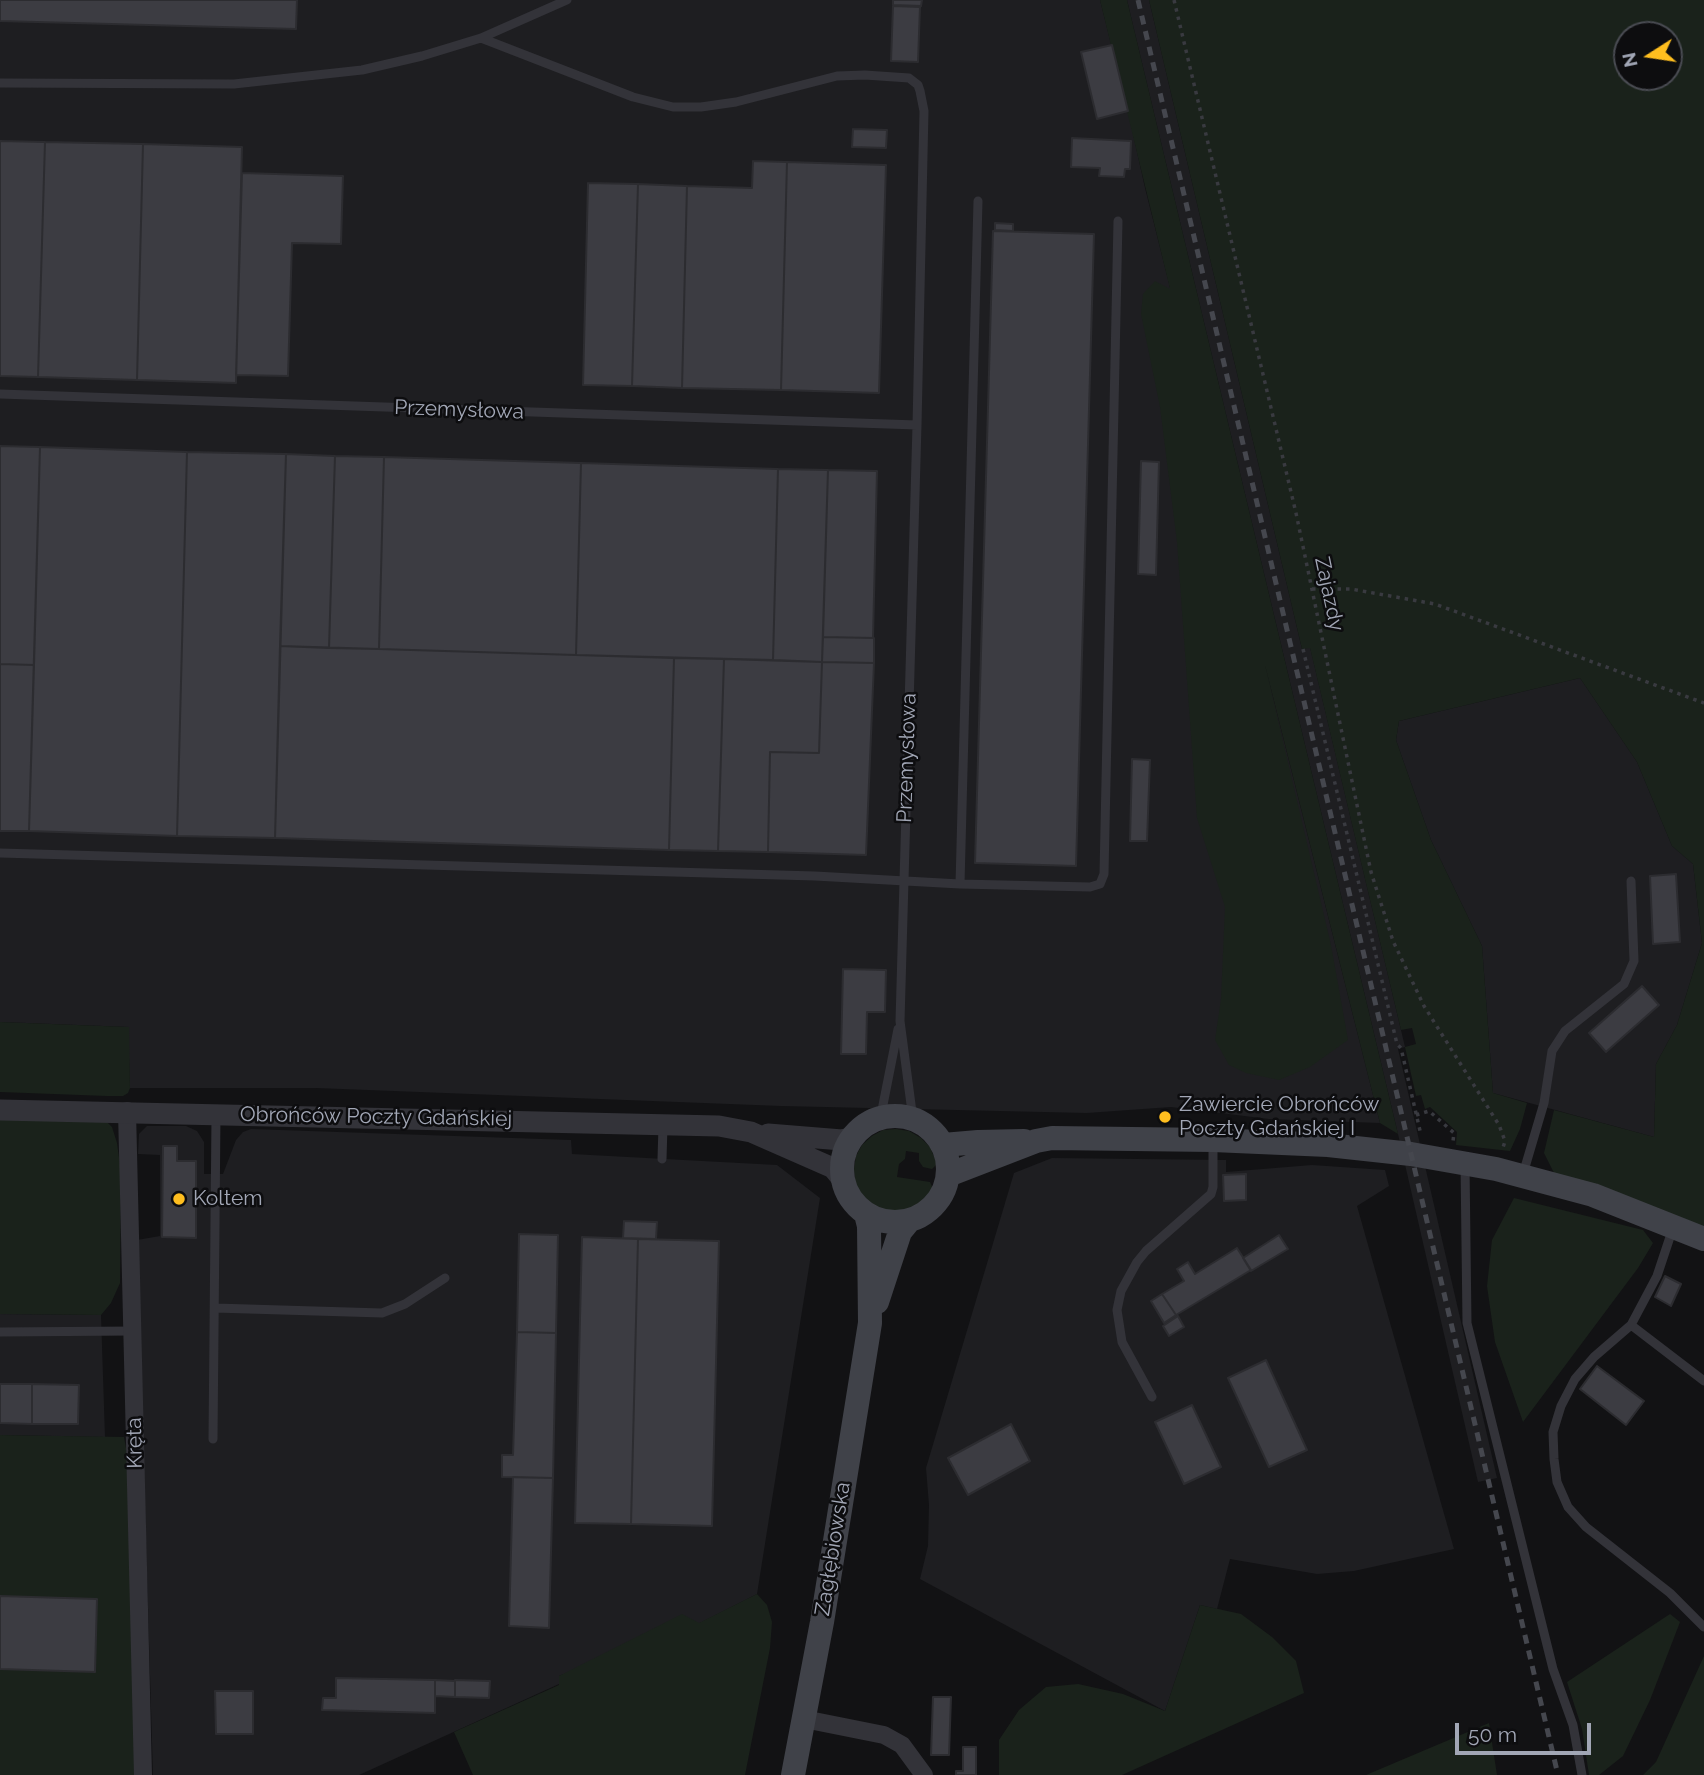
<!DOCTYPE html>
<meta charset="utf-8">
<style>
body{margin:0}
#map{position:relative;width:1704px;height:1775px;overflow:hidden;background:#121214;font-family:Raleway,sans-serif}
canvas{display:block}
.north{position:absolute;left:1613px;top:21px;width:70px;height:70px;box-sizing:border-box;background:#0d0d0f;border:2px solid #494b52;border-radius:50%;rotate:258deg;font-size:19px;font-weight:700;line-height:28px;text-align:center;color:#a2a7b6}
.north::after{content:'';display:block;margin:auto;width:24px;height:32px;background:#ffbe1f;clip-path:polygon(50% 0,100% 100%,50% 72%,0 100%)}
.scale{position:absolute;left:1455px;top:1723px;width:136px;height:32px;box-sizing:border-box;border:4px solid #a2a7b6;border-top:0;padding-left:9px;font-size:21px;line-height:24px;white-space:nowrap;color:#a2a7b6;-webkit-text-stroke:5px #0d0d0f;paint-order:stroke}
</style>
<div id="map">
<canvas width="1704" height="1775"></canvas>
<div class="north">N</div>
<div class="scale">50 m</div>
</div>
<script>
const c = document.querySelector('canvas').getContext('2d');
c.lineJoin = 'round';
function paint(path, color) { c.fillStyle = color; c.fill(path, 'evenodd'); }
const poly = rows => new Path2D(rows.map(r => 'M' + r).join(''));
function trace(path, color, width, dash) { c.strokeStyle = color; c.lineWidth = width; c.lineCap = dash ? 'butt' : 'round'; c.setLineDash(dash || []); c.stroke(path); }
function drawText(font, color, halo, rows, align = 'center') {
  c.font = font + ' Raleway,sans-serif'; c.lineWidth = 5; c.setLineDash([]); c.textBaseline = 'middle'; c.strokeStyle = halo; c.fillStyle = color; for (const [text, x, y, turn = 0] of rows) {
    c.save(); c.translate(x, y); c.rotate((+turn || 0) * Math.PI / 180); c.textAlign = isNaN(turn) ? turn : align; if (halo) c.strokeText(text, 0, 0); c.fillText(text, 0, 0); c.restore();
  }
}
paint(poly([
 [0,0,1100,0,1128,111,1145,188,1380,1123,1269,1119,1171,1107,1087,1113,781,1106,316,1088,130,1088,128,1027,0,1022],
 [1127,0,1149,0,1302,649,1310,647,1401,1030,1405,1047,1398,1049,1497,1478,1478,1482,1398,1134],
 [1580,678,1637,762,1672,846,1693,864,1702,943,1677,1025,1656,1064,1654,1137,1493,1093,1482,946,1431,840,1396,740,1399,721],
 [147,1126,186,1126,197,1131,204,1142,204,1174,223,1174,236,1140,243,1132,251,1129,571,1140,572,1154,777,1165,820,1198,757,1594,696,1625,559,1676,559,1684,359,1775,153,1775,137,1240,160,1236,160,1155,138,1154,139,1134],
 [1052,1158,1226,1160,1226,1172,1312,1165,1385,1170,1389,1186,1357,1206,1454,1549,1354,1571,1317,1574,1230,1559,1217,1609,1200,1605,1165,1711,920,1579,928,1546,929,1505,926,1468,1014,1173],
 [0,1314,101,1315,105,1437,0,1435]
]), '#1e1e21');
paint(poly([
 [1100,0,1127,0,1398,1134,1380,1123,1265,665,1331,945,1348,1040,1310,1067,1279,1080,1246,1073,1229,1065,1215,1040,1221,999,1225,907,1197,818,1177,542,1160,407,1141,314,1143,294,1155,281,1170,289],
 [1149,0,1704,0,1704,1229,1554,1173,1544,1153,1554,1110,1654,1137,1656,1064,1677,1025,1702,943,1693,864,1672,846,1637,762,1580,678,1399,721,1396,740,1431,840,1482,946,1493,1093,1527,1103,1520,1129,1510,1151,1456,1145,1457,1132,1430,1107,1425,1109,1421,1095,1416,1096,1405,1047,1416,1044,1412,1028,1401,1030,1310,648,1302,649],
 [1627,35,1669,35,1669,77,1627,77],
 [0,1022,129,1027,130,1088,128,1093,123,1096,107,1096,0,1092],
 [0,1117,106,1121,112,1127,117,1143,121,1172,120,1283,111,1303,101,1315,0,1314],
 [896,1129,909,1131,921,1138,930,1147,936,1161,936,1165,932,1169,923,1167,919,1161,919,1153,906,1151,905,1159,899,1164,897,1177,930,1182,933,1189,924,1201,912,1209,898,1212,884,1211,871,1204,861,1194,855,1182,854,1169,856,1156,862,1145,872,1136,883,1130],
 [1514,1198,1643,1230,1653,1243,1638,1268,1523,1422,1495,1342,1487,1286,1492,1240],
 [0,1435,124,1437,127,1454,136,1775,0,1775],
 [757,1594,767,1605,772,1622,770,1648,745,1775,473,1775,454,1732,559,1685,559,1676,682,1614,699,1623],
 [1200,1605,1241,1614,1272,1637,1296,1661,1304,1693,1122,1775,999,1775,999,1740,1019,1710,1046,1687,1078,1684,1123,1694,1165,1711],
 [1670,1614,1680,1622,1650,1700,1623,1756,1599,1775,1589,1775,1582,1729,1567,1682],
 [1704,1656,1704,1775,1643,1775,1656,1762],
 [1489,1723,1497,1775,1366,1775,1418,1753]
]), '#1a221b');
const building = poly([
 [0,0,297,0,296,29,0,21,0,0],
 [893,0,922,0,921,6,893,5,893,0],
 [893,6,920,7,918,62,891,61,893,6],
 [1112,45,1128,111,1097,119,1081,52,1112,45],
 [853,129,887,130,886,148,852,147,853,129],
 [1072,138,1131,141,1130,169,1125,169,1124,177,1099,176,1100,168,1071,167,1072,138],
 [0,141,45,142,38,377,0,376,0,141],
 [45,142,143,144,137,380,38,377,45,142],
 [143,144,242,147,236,383,137,380,143,144],
 [753,161,787,162,781,390,682,388,687,186,752,188,753,161],
 [787,162,886,165,879,393,781,390,787,162],
 [242,173,343,176,341,244,292,243,288,376,236,375,242,173],
 [588,183,638,184,632,386,583,385,588,183],
 [638,184,687,186,682,388,632,386,638,184],
 [995,223,1013,224,1013,231,995,230,995,223],
 [993,231,1094,234,1076,866,975,863,993,231],
 [0,446,40,447,34,665,0,664,0,446],
 [40,447,187,452,177,836,29,831,40,447],
 [187,452,286,454,275,838,177,836,187,452],
 [286,454,335,456,329,648,280,646,286,454],
 [335,456,384,457,379,649,329,648,335,456],
 [384,457,581,463,576,655,379,649,384,457],
 [1141,461,1159,462,1156,575,1138,574,1141,461],
 [581,463,778,469,773,660,576,655,581,463],
 [778,469,828,470,822,662,773,660,778,469],
 [828,470,877,471,873,638,823,637,828,470],
 [823,637,874,638,874,663,822,662,823,637],
 [280,646,674,658,669,850,275,838,280,646],
 [674,658,724,659,718,851,669,850,674,658],
 [724,659,822,662,819,753,770,752,768,852,718,851,724,659],
 [822,662,874,663,866,855,768,852,770,752,819,753,822,662],
 [0,664,34,665,29,831,0,831,0,664],
 [1132,759,1150,760,1147,841,1130,841,1132,759],
 [1676,874,1680,942,1653,944,1650,876,1676,874],
 [843,969,886,970,885,1012,867,1012,866,1054,841,1054,843,969],
 [1642,986,1659,1005,1606,1052,1589,1033,1642,986],
 [163,1146,177,1146,177,1161,196,1161,196,1238,162,1237,163,1146],
 [1246,1174,1246,1200,1224,1201,1223,1175,1246,1174],
 [624,1221,657,1222,656,1239,623,1238,624,1221],
 [519,1234,558,1235,556,1333,517,1332,519,1234],
 [1279,1235,1288,1249,1251,1271,1243,1258,1279,1235],
 [582,1237,638,1239,631,1524,575,1523,582,1237],
 [638,1239,719,1241,712,1526,631,1524,638,1239],
 [1237,1248,1251,1270,1176,1315,1162,1294,1184,1281,1177,1269,1188,1262,1195,1274,1237,1248],
 [1665,1276,1681,1284,1671,1306,1655,1297,1665,1276],
 [1162,1294,1176,1315,1164,1323,1151,1301,1162,1294],
 [1178,1316,1184,1327,1169,1336,1163,1326,1178,1316],
 [517,1332,556,1333,553,1478,502,1477,502,1455,513,1455,517,1332],
 [1266,1360,1307,1450,1269,1467,1228,1378,1266,1360],
 [1597,1366,1644,1401,1626,1425,1580,1389,1597,1366],
 [0,1384,32,1384,32,1424,0,1423,0,1384],
 [32,1384,79,1385,78,1424,32,1424,32,1384],
 [1192,1405,1221,1467,1184,1484,1155,1422,1192,1405],
 [1011,1424,1030,1461,968,1495,948,1458,1011,1424],
 [513,1477,553,1478,549,1628,509,1626,513,1477],
 [0,1596,97,1599,95,1672,0,1669,0,1596],
 [336,1678,435,1680,435,1713,322,1710,323,1698,336,1698,336,1678],
 [435,1680,455,1681,455,1697,435,1696,435,1680],
 [455,1680,490,1681,489,1698,455,1697,455,1680],
 [215,1691,253,1691,253,1734,216,1734,215,1691],
 [933,1697,951,1697,949,1755,931,1755,933,1697],
 [963,1747,976,1747,976,1775,956,1775,956,1771,963,1771,963,1747]
]);
paint(building, '#3c3c42');
trace(building, '#2c2c30', 2);
trace(poly([
 [1174,0,1296,513,1371,872,1393,941,1424,1006,1499,1125,1505,1141,1502,1151],
 [1312,589,1351,589,1435,604,1704,703],
 [1303,649,1397,1044,1401,1048,1421,1135],
 [1416,1115,1429,1111,1454,1133,1453,1141]
]), '#393a40', 3.5, [3.5, 5]);
trace(poly([
 [481,38,633,97,673,107,701,107,736,102,837,76,865,75,909,78,918,85,920,91,924,111,917,425,900,1021,912,1112,918,1122],
 [0,83,234,84,362,70,422,56,481,38,567,0],
 [0,394,917,425],
 [0,853,815,876,960,884,1090,887,1100,884,1104,874,1118,221],
 [960,884,978,201],
 [875,1121,882,1110,898,1029],
 [662,1159,663,1126],
 [1465,1164,1467,1323,1553,1669,1573,1725,1582,1775],
 [1523,1174,1544,1103,1552,1051,1565,1031,1624,984,1634,961,1631,881],
 [1673,1228,1657,1276,1631,1325,1594,1357,1575,1379,1561,1406,1553,1432,1554,1459,1557,1482,1568,1507,1586,1527,1670,1593,1704,1627],
 [215,1308,382,1313,405,1304,445,1278],
 [1631,1325,1704,1381],
 [0,1332,133,1331],
 [1152,1397,1122,1342,1117,1310,1121,1291,1137,1262,1146,1251,1211,1194,1213,1187,1213,1141],
 [213,1439,216,1115]
]), '#333339', 9);
trace(poly([
 [127,1111,143,1775],
 [804,1719,884,1735,902,1745,924,1775]
]), '#333339', 18);
trace(poly([
 [0,1110,719,1126,751,1132,833,1168,843,1180],
 [768,1134,842,1140,854,1137]
]), '#333339', 21);
trace(poly([
 '842 1169a53 53 0 1 1 106 0a53 53 0 1 1-106 0Z',
 [943,1145,978,1142,1024,1141],
 [948,1175,1036,1141,1052,1138,1213,1140,1328,1145,1411,1154,1496,1169,1593,1195,1704,1239],
 [877,1302,900,1232,909,1221],
 [793,1775,822,1622,870,1323,869,1226,866,1214]
]), '#404249', 24);
trace(poly([
 [1138,0,1558,1775]
]), '#45474e', 5, [9, 7]);
for (const [x, y, r, color] of [
 [1165,1117,7,"#ffbe1f"],
 [179,1199,7,"#ffbe1f"]
]) { const dot = new Path2D(); dot.arc(x, y, r, 0, 2 * Math.PI); c.fillStyle = color; c.fill(dot); trace(dot, '#0d0d0f', 2.5); }
drawText('21px', '#a2a7b6', '#0d0d0f', [
 ["Przemysłowa",459,410,2],
 ["Zajazdy",1329,594,78],
 ["Przemysłowa",907,758,-88],
 ["Obrońców Poczty Gdańskiej",376,1117,1],
 ["Kręta",135,1443,-91],
 ["Zagłębiowska",833,1549,-81]
]);
drawText('21px', '#a2a7b6', '#0d0d0f', [
 ["Zawiercie Obrońców",1179,1105],
 ["Poczty Gdańskiej I",1179,1129],
 ["Koltem",193,1199]
], 'left');
</script>
